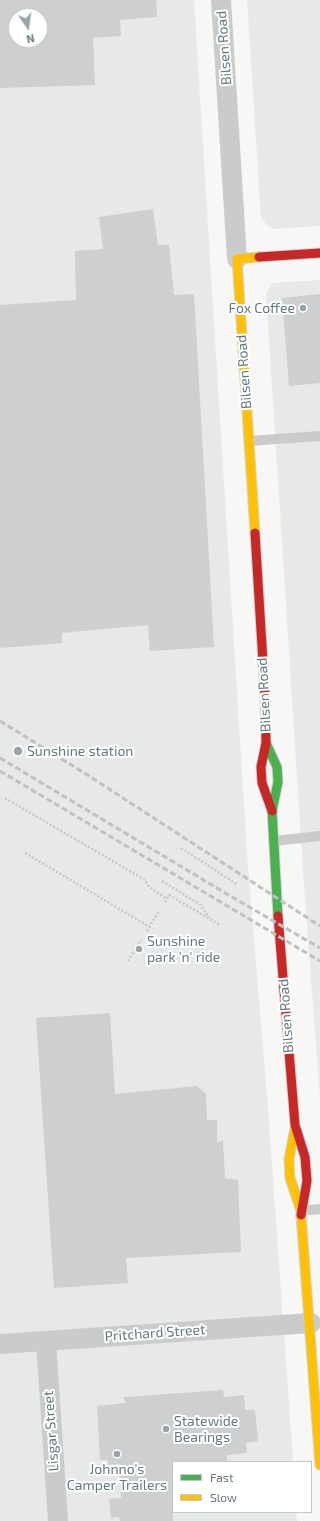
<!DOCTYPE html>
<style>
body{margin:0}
#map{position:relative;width:320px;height:1521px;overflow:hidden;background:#f7f7f6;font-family:"Exo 2",sans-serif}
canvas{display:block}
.legend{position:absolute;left:172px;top:1461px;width:140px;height:52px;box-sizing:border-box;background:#fff;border:1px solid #c1c9cc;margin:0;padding:5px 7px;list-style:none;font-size:12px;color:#64797f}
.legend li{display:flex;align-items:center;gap:8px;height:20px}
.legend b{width:20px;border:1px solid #c1c9cc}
.north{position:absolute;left:8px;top:8px;width:40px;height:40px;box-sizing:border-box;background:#fff;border:1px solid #c1c9cc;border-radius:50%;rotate:167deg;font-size:11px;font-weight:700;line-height:16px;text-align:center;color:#64797f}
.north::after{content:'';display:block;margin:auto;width:14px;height:18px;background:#97a5a9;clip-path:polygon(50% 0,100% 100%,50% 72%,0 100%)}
</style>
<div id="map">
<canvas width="320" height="1521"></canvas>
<ul class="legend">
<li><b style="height:5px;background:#4caf50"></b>Fast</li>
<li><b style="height:5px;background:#ffc107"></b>Slow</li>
</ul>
<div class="north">N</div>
</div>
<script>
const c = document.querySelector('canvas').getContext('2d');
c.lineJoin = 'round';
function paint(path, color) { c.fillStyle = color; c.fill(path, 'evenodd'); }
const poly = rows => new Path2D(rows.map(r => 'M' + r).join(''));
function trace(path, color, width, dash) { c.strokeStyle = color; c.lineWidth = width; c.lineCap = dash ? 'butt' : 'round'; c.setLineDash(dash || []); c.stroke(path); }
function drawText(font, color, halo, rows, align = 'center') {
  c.font = font + ' "Exo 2",sans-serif'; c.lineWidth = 4; c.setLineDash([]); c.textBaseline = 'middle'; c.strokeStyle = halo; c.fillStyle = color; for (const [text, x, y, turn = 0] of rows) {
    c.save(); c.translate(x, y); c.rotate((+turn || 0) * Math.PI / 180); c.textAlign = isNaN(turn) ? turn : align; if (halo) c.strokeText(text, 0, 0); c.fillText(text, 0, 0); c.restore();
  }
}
paint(poly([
 [0,0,194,0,247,853,268,1108,293,1462,173,1462,173,1512,296,1512,297,1521,0,1521],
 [16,16,40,16,40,40,16,40],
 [247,0,320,0,320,226,274,229,267,225,261,218],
 [320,280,320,1098,304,886,266,293,272,283]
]), '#e7e8e8');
paint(poly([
 [0,0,156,0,157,17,120,20,121,36,93,38,95,85,0,88],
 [16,16,40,16,40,40,16,40],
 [153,209,158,245,169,245,174,295,194,294,214,647,150,651,148,625,62,633,62,643,0,648,0,305,76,300,75,251,103,249,99,217],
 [320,294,320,383,289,386,282,298],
 [110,1013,115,1094,197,1086,206,1094,207,1120,217,1120,217,1143,223,1140,225,1178,238,1180,241,1252,126,1258,128,1283,54,1288,36,1018],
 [223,1390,224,1397,244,1395,245,1410,255,1410,258,1441,246,1443,247,1453,227,1455,227,1461,173,1462,173,1521,120,1521,119,1517,111,1518,109,1499,121,1498,119,1464,108,1465,108,1460,100,1460,97,1406,125,1403,124,1397]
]), '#cdcfd0');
const fast = poly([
 [266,743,277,767,278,782,272,811,278,916]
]);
const slow = poly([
 [255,533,237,259,259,257],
 [295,1128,289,1159,290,1178,301,1211],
 [301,1215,320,1465]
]);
const jam = poly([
 [259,257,320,253],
 [255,533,265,695,266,743,261,767,262,783,272,811],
 [278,916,295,1125,305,1157,307,1181,301,1215]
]);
trace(fast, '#d2d3d3', 11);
trace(slow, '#d2d3d3', 11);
trace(jam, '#d2d3d3', 11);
trace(poly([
 [5,798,145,880,149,887,167,899],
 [181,848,238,885],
 [25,853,150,927],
 [162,881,201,905,209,918],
 [165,902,169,895,220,925],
 [147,931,159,911],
 [128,961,141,940]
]), '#c7c8c9', 2.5, [2, 2]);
trace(poly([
 [249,441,320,436],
 [274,841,320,836],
 [301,1211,320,1209]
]), '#cacccc', 10);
trace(poly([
 [221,0,237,259],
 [46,1341,58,1521],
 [0,1344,311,1323]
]), '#cacccc', 20);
trace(fast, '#4caf50', 9);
trace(slow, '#ffc107', 9);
trace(jam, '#c62828', 9);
trace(poly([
 [0,721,86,774,320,926],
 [0,758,232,897,320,948],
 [0,771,320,961]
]), '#bfc1c2', 3, [6, 3]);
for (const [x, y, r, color] of [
 [303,308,4,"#97a5a9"],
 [18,751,5,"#97a5a9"],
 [139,949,4,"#97a5a9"],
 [166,1429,4,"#97a5a9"],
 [117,1454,4,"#97a5a9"]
]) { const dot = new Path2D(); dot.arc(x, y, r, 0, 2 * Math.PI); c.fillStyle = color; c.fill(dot); trace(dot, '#fff', 1.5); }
drawText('14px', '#64797f', '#fff', [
 ["Bilsen Road",224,48,-94],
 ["Bilsen Road",244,372,-94],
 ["Bilsen Road",264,695,-93],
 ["Bilsen Road",286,1016,-94],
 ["Pritchard Street",155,1333,-4],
 ["Lisgar Street",51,1431,-94]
]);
drawText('14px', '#64797f', '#fff', [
 ["Fox Coffee",295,308,"right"],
 ["Sunshine station",27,751],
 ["Sunshine",147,941],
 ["park 'n' ride",147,957],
 ["Statewide",174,1421],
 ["Bearings",174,1437],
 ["Johnno's",117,1469,"center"],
 ["Camper Trailers",117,1485,"center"]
], 'left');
</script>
